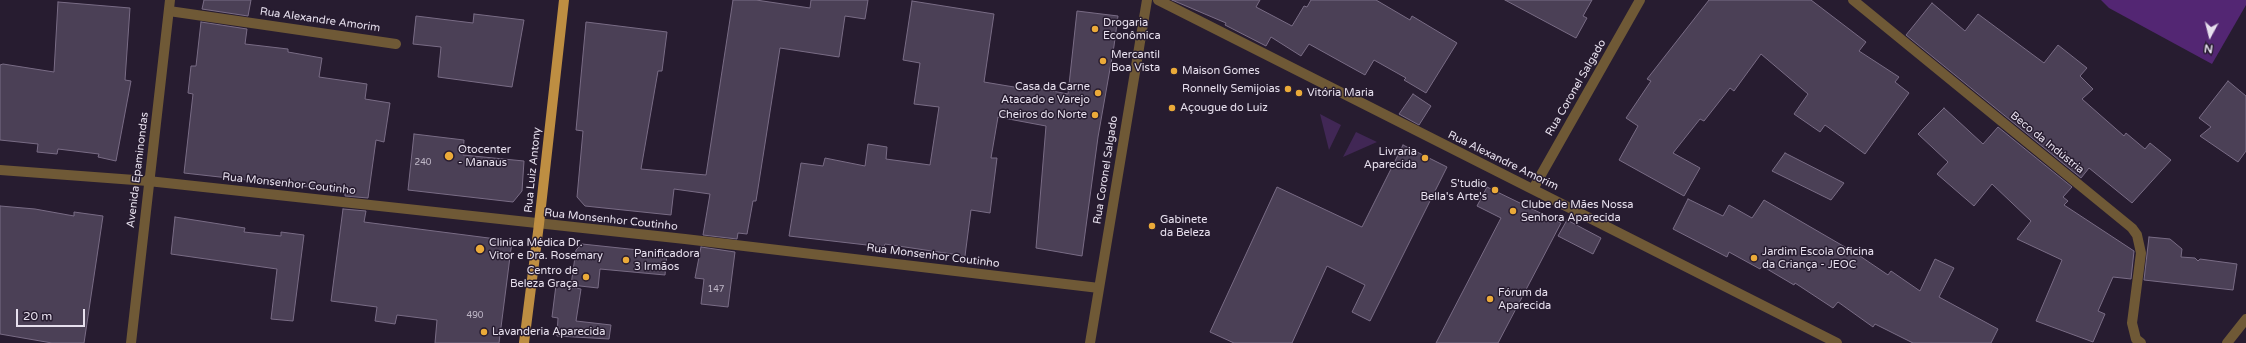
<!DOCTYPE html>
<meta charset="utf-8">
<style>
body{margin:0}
#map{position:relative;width:2246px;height:343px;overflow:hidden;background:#271c30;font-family:"Varela Round",sans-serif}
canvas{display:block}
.north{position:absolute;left:2190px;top:16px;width:40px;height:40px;-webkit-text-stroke:3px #271c30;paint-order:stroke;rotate:187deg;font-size:11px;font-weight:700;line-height:16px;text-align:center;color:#e7e0ee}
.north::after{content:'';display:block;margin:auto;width:14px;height:18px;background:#e7e0ee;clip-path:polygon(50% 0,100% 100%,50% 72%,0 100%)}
.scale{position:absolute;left:16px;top:309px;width:69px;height:18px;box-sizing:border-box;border:2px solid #e7e0ee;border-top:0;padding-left:5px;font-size:12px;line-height:14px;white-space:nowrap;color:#e7e0ee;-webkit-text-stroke:3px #271c30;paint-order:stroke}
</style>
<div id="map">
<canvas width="2246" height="343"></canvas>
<div class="north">N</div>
<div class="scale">20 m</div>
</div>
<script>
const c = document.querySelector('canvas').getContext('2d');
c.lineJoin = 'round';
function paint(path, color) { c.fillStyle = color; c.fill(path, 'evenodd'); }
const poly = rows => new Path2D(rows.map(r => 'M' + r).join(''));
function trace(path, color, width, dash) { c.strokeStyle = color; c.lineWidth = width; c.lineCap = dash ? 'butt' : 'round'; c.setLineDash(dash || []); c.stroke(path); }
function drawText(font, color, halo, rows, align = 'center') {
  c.font = font + ' "Varela Round",sans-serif'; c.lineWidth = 3; c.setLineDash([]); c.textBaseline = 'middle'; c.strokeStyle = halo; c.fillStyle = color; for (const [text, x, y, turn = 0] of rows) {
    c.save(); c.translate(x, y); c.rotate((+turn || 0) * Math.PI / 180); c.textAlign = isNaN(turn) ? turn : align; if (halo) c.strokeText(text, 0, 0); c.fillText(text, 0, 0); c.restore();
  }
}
paint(poly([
 [1320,114,1341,125,1329,150],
 [1356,132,1377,142,1343,157]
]), '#412755');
paint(poly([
 [2101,0,2246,0,2246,5,2212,64,2109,8]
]), '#532673');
const building = poly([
 [204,0,251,0,248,16,202,9,204,0],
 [733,0,756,0,810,8,811,0,868,0,865,19,845,16,839,57,780,48,756,201,753,201,747,234,738,233,737,239,703,235,710,194,674,189,671,215,585,206,577,197,583,131,576,130,586,22,667,32,662,71,658,71,641,169,706,175,733,0],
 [1172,0,1260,0,1256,7,1292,26,1304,6,1307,7,1311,0,1376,0,1410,20,1412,16,1457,43,1426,93,1404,80,1406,78,1374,60,1365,75,1309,44,1301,56,1271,37,1266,46,1225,25,1226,23,1172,0],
 [1505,0,1592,0,1583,16,1587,18,1576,38,1505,0],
 [1709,0,1811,0,1866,42,1859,51,1899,77,1895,82,1909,93,1865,154,1825,125,1820,132,1794,114,1808,94,1761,54,1734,91,1730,88,1704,121,1700,119,1673,153,1700,168,1684,196,1619,160,1638,126,1626,118,1651,81,1647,79,1709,0],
 [912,1,994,14,984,82,1026,89,1026,86,1068,94,1077,11,1118,16,1114,46,1098,137,1082,256,1036,248,1046,126,998,117,991,158,997,158,990,213,971,210,965,256,885,244,884,247,789,236,801,163,823,166,825,158,865,166,868,144,887,147,886,159,930,165,939,107,914,104,920,63,903,60,912,1],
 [58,2,130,8,125,80,131,81,116,161,98,157,99,154,58,149,57,154,37,152,38,144,0,140,0,65,3,64,54,72,58,2],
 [1932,3,1965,31,1978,14,2044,63,2058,45,2087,68,2080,76,2093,89,2082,99,2124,136,2126,133,2145,149,2150,143,2171,160,2132,203,2089,168,2081,178,1906,35,1932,3],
 [474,14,524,20,512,87,438,77,441,47,413,44,416,16,473,23,474,14],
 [201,22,247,29,245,44,288,49,288,52,322,58,319,77,367,84,365,99,390,103,384,142,376,140,368,198,345,196,345,191,184,173,193,94,188,93,191,66,196,66,201,22],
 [2228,81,2246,96,2246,151,2238,162,2200,136,2211,127,2199,118,2228,81],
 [1413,94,1431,106,1419,125,1399,114,1413,94],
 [1944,108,1983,144,1998,127,2072,187,2063,197,2068,201,2064,205,2134,251,2131,279,2113,277,2098,311,2105,314,2093,342,2036,321,2062,260,2017,239,2031,221,1992,184,1974,206,1937,174,1948,162,1918,134,1944,108],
 [414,134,464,140,463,155,524,161,522,191,513,202,408,190,414,134],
 [1403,145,1447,167,1370,321,1352,312,1365,285,1327,266,1292,343,1234,343,1210,332,1277,187,1362,227,1403,145],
 [1785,153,1844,183,1831,200,1772,171,1785,153],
 [1487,187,1561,223,1498,343,1436,343,1501,218,1477,206,1487,187],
 [1688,199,1723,216,1729,205,1752,218,1764,200,1857,254,1888,275,1891,271,1920,291,1935,259,1954,268,1939,297,1998,329,1991,343,1913,343,1875,324,1873,327,1838,302,1833,308,1795,283,1794,285,1762,266,1760,269,1729,252,1727,257,1673,229,1688,199],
 [0,206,35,209,74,216,74,212,103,216,84,343,52,343,0,334,0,206],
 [343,209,366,211,364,222,512,241,499,343,435,343,437,320,397,315,395,324,375,321,377,307,331,301,343,209],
 [175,217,245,228,244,232,281,236,281,232,304,235,293,321,271,319,277,269,171,254,175,217],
 [1567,220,1601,238,1593,254,1558,236,1567,220],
 [2149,237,2170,239,2182,249,2181,257,2195,258,2198,261,2200,259,2237,264,2233,290,2144,280,2149,237],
 [582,244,667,253,665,275,600,269,598,288,571,285,576,250,582,244],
 [701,247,735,252,728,307,701,304,704,279,695,278,701,247],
 [556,285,581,289,576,321,611,325,609,339,557,336,558,318,552,317,556,285]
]);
paint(building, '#4b4056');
trace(building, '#796c85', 1);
trace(poly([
 [1158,0,1837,343],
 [1853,0,2132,228,2137,235,2141,253,2132,323,2136,339,2141,343],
 [169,11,396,44],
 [0,170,148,181,685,239,1099,288],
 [1533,189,1640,0],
 [131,343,170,0],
 [1090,343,1147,0],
 [2227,343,2246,319]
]), '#6f5936', 10);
trace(poly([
 [524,343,539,224,564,0]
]), '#be8e42', 10);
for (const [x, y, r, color] of [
 [1095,29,4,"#ebaa39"],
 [1103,61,4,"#ebaa39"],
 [1174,71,4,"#ebaa39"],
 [1288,89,4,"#ebaa39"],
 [1098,93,4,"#ebaa39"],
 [1299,93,4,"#ebaa39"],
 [1172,108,4,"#ebaa39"],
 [1095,115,4,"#ebaa39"],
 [449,156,5,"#ebaa39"],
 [1425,158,4,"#ebaa39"],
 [1495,190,4,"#ebaa39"],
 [1513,211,4,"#ebaa39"],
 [1152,226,4,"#ebaa39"],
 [480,249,5,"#ebaa39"],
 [1754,258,4,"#ebaa39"],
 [626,260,4,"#ebaa39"],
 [586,277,4,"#ebaa39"],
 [1490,299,4,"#ebaa39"],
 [484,332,4,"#ebaa39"]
]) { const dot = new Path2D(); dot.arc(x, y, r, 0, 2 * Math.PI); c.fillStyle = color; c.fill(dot); trace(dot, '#271c30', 1.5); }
drawText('9px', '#c0b8c8', null, [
 ["240",423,163],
 ["147",716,290],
 ["490",475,316]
]);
drawText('11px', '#e7e0ee', '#271c30', [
 ["Rua Alexandre Amorim",320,20,8],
 ["Rua Coronel Salgado",1576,88,-60],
 ["Beco da Indústria",2047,143,39],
 ["Rua Alexandre Amorim",1503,161,26],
 ["Avenida Epaminondas",138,170,-83],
 ["Rua Luiz Antony",533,170,-84],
 ["Rua Coronel Salgado",1106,170,-81],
 ["Rua Monsenhor Coutinho",289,184,6],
 ["Rua Monsenhor Coutinho",611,220,6],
 ["Rua Monsenhor Coutinho",933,256,7]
]);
drawText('11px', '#e7e0ee', '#271c30', [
 ["Drogaria",1103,23],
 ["Econômica",1103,36],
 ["Mercantil",1111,55],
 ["Boa Vista",1111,68],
 ["Maison Gomes",1182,71],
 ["Casa da Carne",1090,87,"right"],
 ["Atacado e Varejo",1090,100,"right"],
 ["Ronnelly Semijoias",1280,89,"right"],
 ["Vitória Maria",1307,93],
 ["Açougue do Luiz",1180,108],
 ["Cheiros do Norte",1087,115,"right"],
 ["Otocenter",458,150],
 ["- Manaus",458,163],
 ["Livraria",1417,152,"right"],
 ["Aparecida",1417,165,"right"],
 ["S'tudio",1487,184,"right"],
 ["Bella's Arte's",1487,197,"right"],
 ["Clube de Mães Nossa",1521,205],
 ["Senhora Aparecida",1521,218],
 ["Gabinete",1160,220],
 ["da Beleza",1160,233],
 ["Clinica Médica Dr.",489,243],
 ["Vitor e Dra. Rosemary",489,256],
 ["Jardim Escola Oficina",1762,252],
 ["da Criança - JEOC",1762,265],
 ["Panificadora",634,254],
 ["3 Irmãos",634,267],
 ["Centro de",578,271,"right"],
 ["Beleza Graça",578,284,"right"],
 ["Fórum da",1498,293],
 ["Aparecida",1498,306],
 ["Lavanderia Aparecida",492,332]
], 'left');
</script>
